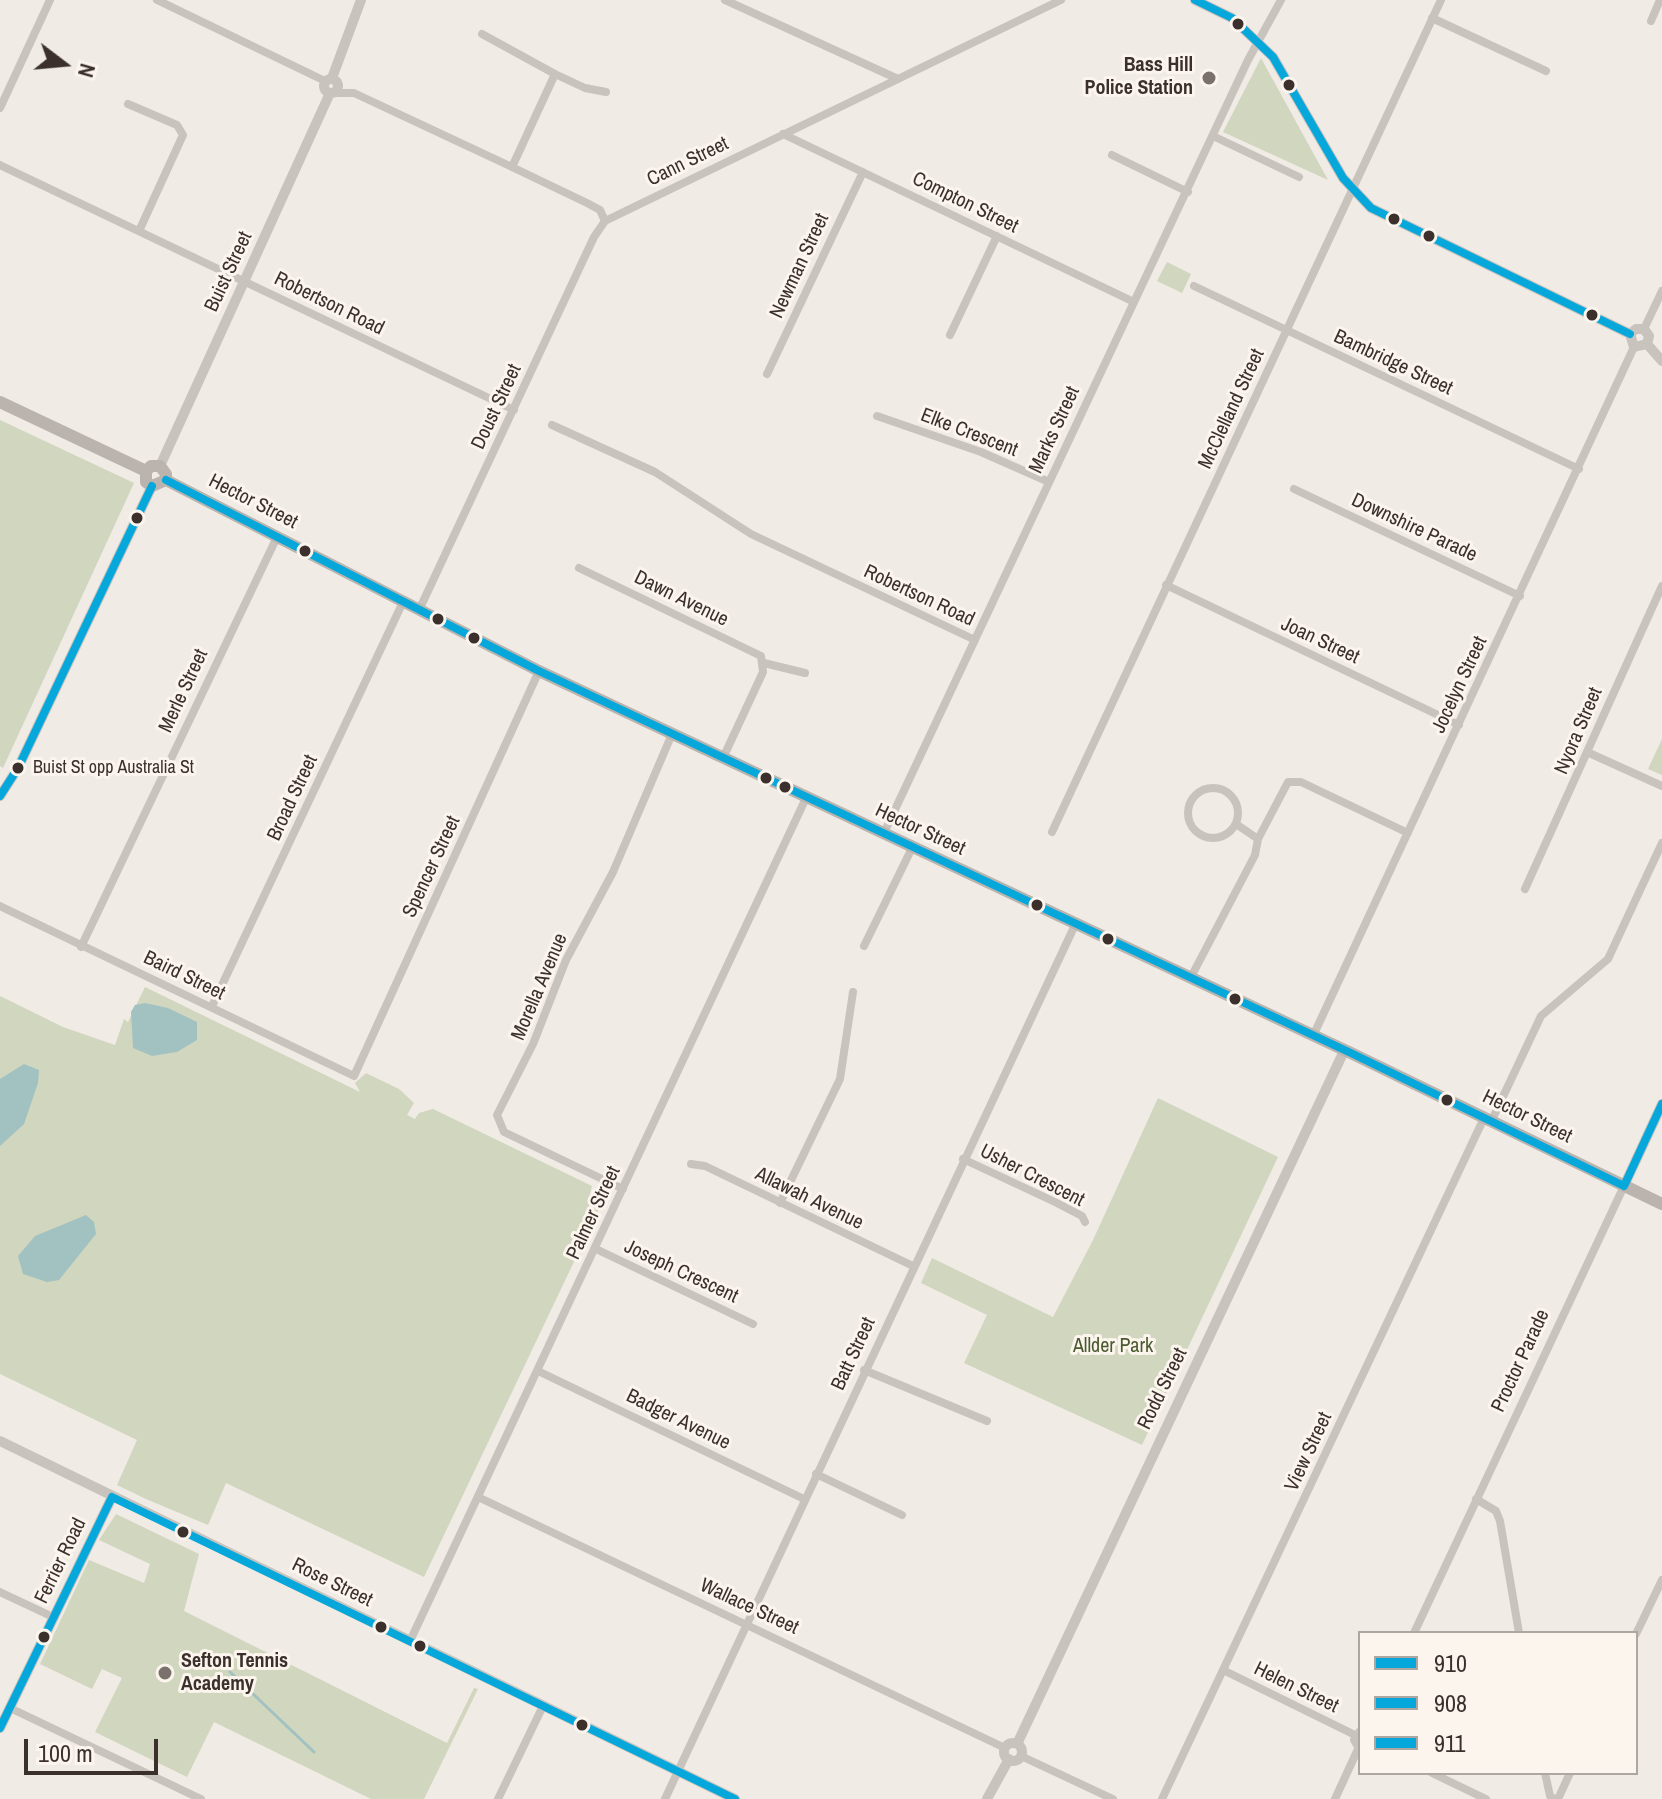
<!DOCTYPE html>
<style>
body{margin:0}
#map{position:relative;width:1662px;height:1799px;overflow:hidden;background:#f0ebe5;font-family:"Archivo Narrow",sans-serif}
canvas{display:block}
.legend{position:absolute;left:1358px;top:1631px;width:280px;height:144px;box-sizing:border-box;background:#fbf5ee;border:2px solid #aea6a0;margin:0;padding:10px 14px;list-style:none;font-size:24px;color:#3b302b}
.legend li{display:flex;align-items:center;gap:16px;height:40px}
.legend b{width:40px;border:2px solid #aea6a0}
.north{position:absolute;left:24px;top:24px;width:80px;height:80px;-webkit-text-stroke:6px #fbf5ee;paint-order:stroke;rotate:106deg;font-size:22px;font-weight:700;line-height:32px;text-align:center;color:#3b302b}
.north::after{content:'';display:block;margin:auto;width:28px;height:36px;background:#3b302b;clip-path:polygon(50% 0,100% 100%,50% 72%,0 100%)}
.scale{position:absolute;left:24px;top:1739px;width:134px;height:36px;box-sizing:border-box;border:4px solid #3b302b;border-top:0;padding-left:10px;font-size:24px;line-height:28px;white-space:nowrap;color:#3b302b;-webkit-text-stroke:6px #fbf5ee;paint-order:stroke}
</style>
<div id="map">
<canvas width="1662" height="1799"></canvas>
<ul class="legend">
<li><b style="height:10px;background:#06a8db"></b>910</li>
<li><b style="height:10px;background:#06a8db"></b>908</li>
<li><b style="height:10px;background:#06a8db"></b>911</li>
</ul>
<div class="north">N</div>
<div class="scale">100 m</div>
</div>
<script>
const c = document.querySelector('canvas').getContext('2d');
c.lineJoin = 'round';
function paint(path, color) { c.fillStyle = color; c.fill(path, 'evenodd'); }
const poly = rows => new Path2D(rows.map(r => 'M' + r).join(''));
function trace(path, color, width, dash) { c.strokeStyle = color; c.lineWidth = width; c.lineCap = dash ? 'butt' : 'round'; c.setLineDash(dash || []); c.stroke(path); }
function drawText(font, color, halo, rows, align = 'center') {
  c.font = font + ' "Archivo Narrow",sans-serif'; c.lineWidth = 6; c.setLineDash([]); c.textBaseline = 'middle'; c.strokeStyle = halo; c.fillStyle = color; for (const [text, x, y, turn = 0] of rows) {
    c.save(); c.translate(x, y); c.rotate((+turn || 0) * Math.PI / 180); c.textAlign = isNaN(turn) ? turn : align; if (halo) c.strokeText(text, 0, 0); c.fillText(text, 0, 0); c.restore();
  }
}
paint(poly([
 [1261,58,1328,180,1223,132],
 [1167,262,1191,274,1182,293,1157,281],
 [0,420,134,483,3,768,0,766],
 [1662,739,1662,775,1648,769],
 [145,987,360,1092,355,1083,366,1073,399,1089,414,1103,407,1115,415,1119,419,1113,433,1109,592,1186,589,1198,600,1207,424,1577,226,1483,208,1525,146,1499,117,1485,137,1440,0,1374,0,996,63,1027,115,1045,124,1019,128,1022],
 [1158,1098,1278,1157,1142,1445,964,1363,987,1315,921,1283,932,1258,1053,1317,1093,1240],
 [116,1514,199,1554,184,1611,447,1743,474,1688,478,1689,424,1799,371,1799,214,1722,187,1777,95,1732,122,1678,102,1669,92,1689,40,1664,89,1560,144,1583,150,1564,99,1540]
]), '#d1d6bf');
paint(poly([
 [145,1003,168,1008,197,1022,197,1040,177,1052,152,1056,133,1048,131,1012,135,1005],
 [24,1064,39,1070,38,1083,24,1124,0,1146,0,1079],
 [86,1215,94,1222,96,1234,59,1280,47,1282,23,1274,18,1256,35,1236]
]), '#a1c2c1');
trace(poly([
 [230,1672,314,1752]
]), '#a1c2c1', 3);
trace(poly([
 [157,0,325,81],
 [725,0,898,79],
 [1432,18,1546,71],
 [1651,21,1660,0],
 [482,34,555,74,585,88,606,92],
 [333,93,354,93,512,167,587,203,600,210,605,221],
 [128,104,177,125,183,135,139,231],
 [0,108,50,0],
 [783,134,1134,302],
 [1213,136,1299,177],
 [1112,155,1188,192],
 [0,165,514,410],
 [512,167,555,74],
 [1194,286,1579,469],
 [1644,329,1662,291],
 [950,335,997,236],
 [767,374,863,172],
 [877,416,981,452,1049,482],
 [552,425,655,472,751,534,975,640],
 [1294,489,1520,596],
 [579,568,761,656,763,672,723,758],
 [1166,585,1459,725],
 [420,608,594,237,605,221,1061,0],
 [764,663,805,673],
 [1587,752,1662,786],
 '1188 813a25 25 0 1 1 50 0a25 25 0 1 1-50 0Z',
 [1236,824,1258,839],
 [1052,832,1441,0],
 [883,835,1248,60,1281,0],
 [1525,889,1662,586],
 [0,906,354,1076,539,671],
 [864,946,912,848],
 [81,947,277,537],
 [1190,979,1255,855,1258,839,1288,782,1301,782,1408,833],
 [212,1006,403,602],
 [1313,1036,1634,347],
 [1491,1122,1541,1016,1608,959,1662,843],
 [963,1159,1055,1202,1082,1216,1085,1222],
 [691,1164,705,1166,913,1266],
 [623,1189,504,1132,497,1115,533,1044,566,960,613,872,672,734],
 [780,1203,840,1079,853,992],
 [596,1249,753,1324],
 [864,1370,987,1421],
 [538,1371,804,1499],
 [816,1474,902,1515],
 [478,1497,1005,1748],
 [1476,1499,1496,1511,1500,1521,1519,1633],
 [0,1592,53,1617],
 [1414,1633,1624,1186],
 [1636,1634,1662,1580],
 [410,1641,806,798],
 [1223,1670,1355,1735],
 [10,1708,201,1799],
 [1360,1731,1354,1740,1360,1750],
 [1021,1756,1113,1799],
 [1432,1773,1486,1799],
 [1545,1773,1550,1796,1554,1799],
 [498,1799,543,1706],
 [665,1799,1075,925],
 [1162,1799,1484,1118],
 [1335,1799,1358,1749],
 [1558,1799,1570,1773]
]), '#c9c3be', 8);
trace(poly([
 [1195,0,1232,18,1273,57,1343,178,1371,208,1630,334],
 [332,78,361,0],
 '324 86a7 7 0 1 1 14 0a7 7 0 1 1-14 0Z',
 [1630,334,1636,329,1644,329,1649,336,1647,344],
 [1630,334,1634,347,1647,344],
 [1647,344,1662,361],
 [160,466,330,93],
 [0,796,18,768,152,486],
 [1624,1186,1662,1104],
 [0,1441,735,1799],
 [0,1728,112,1497],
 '1004 1752a9 9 0 1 1 18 0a9 9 0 1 1-18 0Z',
 [1017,1744,1344,1051],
 [987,1799,1009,1759]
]), '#c9c3be', 10);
trace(poly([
 [0,402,146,471],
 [146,471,146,482,152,486,166,480],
 [146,471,151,466,160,466,166,474,166,480],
 [166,480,539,671,1353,1054,1662,1204]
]), '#bab3ae', 12);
trace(poly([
 [166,480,539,671,1353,1054,1624,1186],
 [0,796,18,768,152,486],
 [1624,1186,1662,1104]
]), '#06a8db', 8);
trace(poly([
 [112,1497,735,1799],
 [0,1728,112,1497]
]), '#06a8db', 8);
trace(poly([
 [1195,0,1232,18,1273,57,1343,178,1371,208,1630,334]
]), '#06a8db', 8);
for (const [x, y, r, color] of [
 [1238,24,7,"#3b302b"],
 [1209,78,8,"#7a716c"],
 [1289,85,7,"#3b302b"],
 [1394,219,7,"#3b302b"],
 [1429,236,7,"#3b302b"],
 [1592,315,7,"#3b302b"],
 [137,518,7,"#3b302b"],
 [305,551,7,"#3b302b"],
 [438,619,7,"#3b302b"],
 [474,638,7,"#3b302b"],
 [18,768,7,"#3b302b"],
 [766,778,7,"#3b302b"],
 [785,787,7,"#3b302b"],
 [1037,905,7,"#3b302b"],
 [1108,939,7,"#3b302b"],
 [1235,999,7,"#3b302b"],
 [1447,1100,7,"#3b302b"],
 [183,1532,7,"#3b302b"],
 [381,1627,7,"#3b302b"],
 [44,1637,7,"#3b302b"],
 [420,1646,7,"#3b302b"],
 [165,1673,8,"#7a716c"],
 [582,1725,7,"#3b302b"]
]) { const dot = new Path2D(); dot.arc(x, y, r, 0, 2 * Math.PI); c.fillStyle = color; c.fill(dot); trace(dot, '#fbf5ee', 3); }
drawText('18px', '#3b302b', '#fbf5ee', [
 ["Buist St opp Australia St",33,768]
], 'left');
drawText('bold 20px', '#3b302b', '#fbf5ee', [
 ["Bass Hill",1193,66],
 ["Police Station",1193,89],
 ["Sefton Tennis",181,1662,"left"],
 ["Academy",181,1685,"left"]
], 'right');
drawText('20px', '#3b302b', '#fbf5ee', [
 ["Cann Street",688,162,-26],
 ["Compton Street",965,203,26],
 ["Newman Street",800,266,-65],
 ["Buist Street",229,272,-65],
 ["Robertson Road",329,304,26],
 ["Bambridge Street",1393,363,25],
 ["Doust Street",497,407,-65],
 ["McClelland Street",1232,409,-65],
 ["Marks Street",1055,430,-65],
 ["Elke Crescent",969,433,21],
 ["Hector Street",253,502,27],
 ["Downshire Parade",1414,528,25],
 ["Robertson Road",919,596,25],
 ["Dawn Avenue",681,599,26],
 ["Joan Street",1320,641,25],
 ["Jocelyn Street",1460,685,-65],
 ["Merle Street",184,691,-65],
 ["Nyora Street",1579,731,-67],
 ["Broad Street",293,798,-65],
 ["Hector Street",920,830,25],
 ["Spencer Street",432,867,-65],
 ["Baird Street",184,976,26],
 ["Morella Avenue",540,987,-67],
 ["Hector Street",1527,1117,26],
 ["Usher Crescent",1032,1176,27],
 ["Allawah Avenue",809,1199,26],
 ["Palmer Street",594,1213,-65],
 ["Joseph Crescent",681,1272,25],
 ["Batt Street",854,1354,-65],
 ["Proctor Parade",1521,1361,-65],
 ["Rodd Street",1163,1389,-64],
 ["Badger Avenue",678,1420,26],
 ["View Street",1309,1452,-65],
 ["Ferrier Road",61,1561,-64],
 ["Rose Street",332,1583,26],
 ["Wallace Street",749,1607,25],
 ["Helen Street",1296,1688,26]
]);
drawText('20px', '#4a5a2e', '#fbf5ee', [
 ["Allder Park",1113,1347]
]);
</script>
